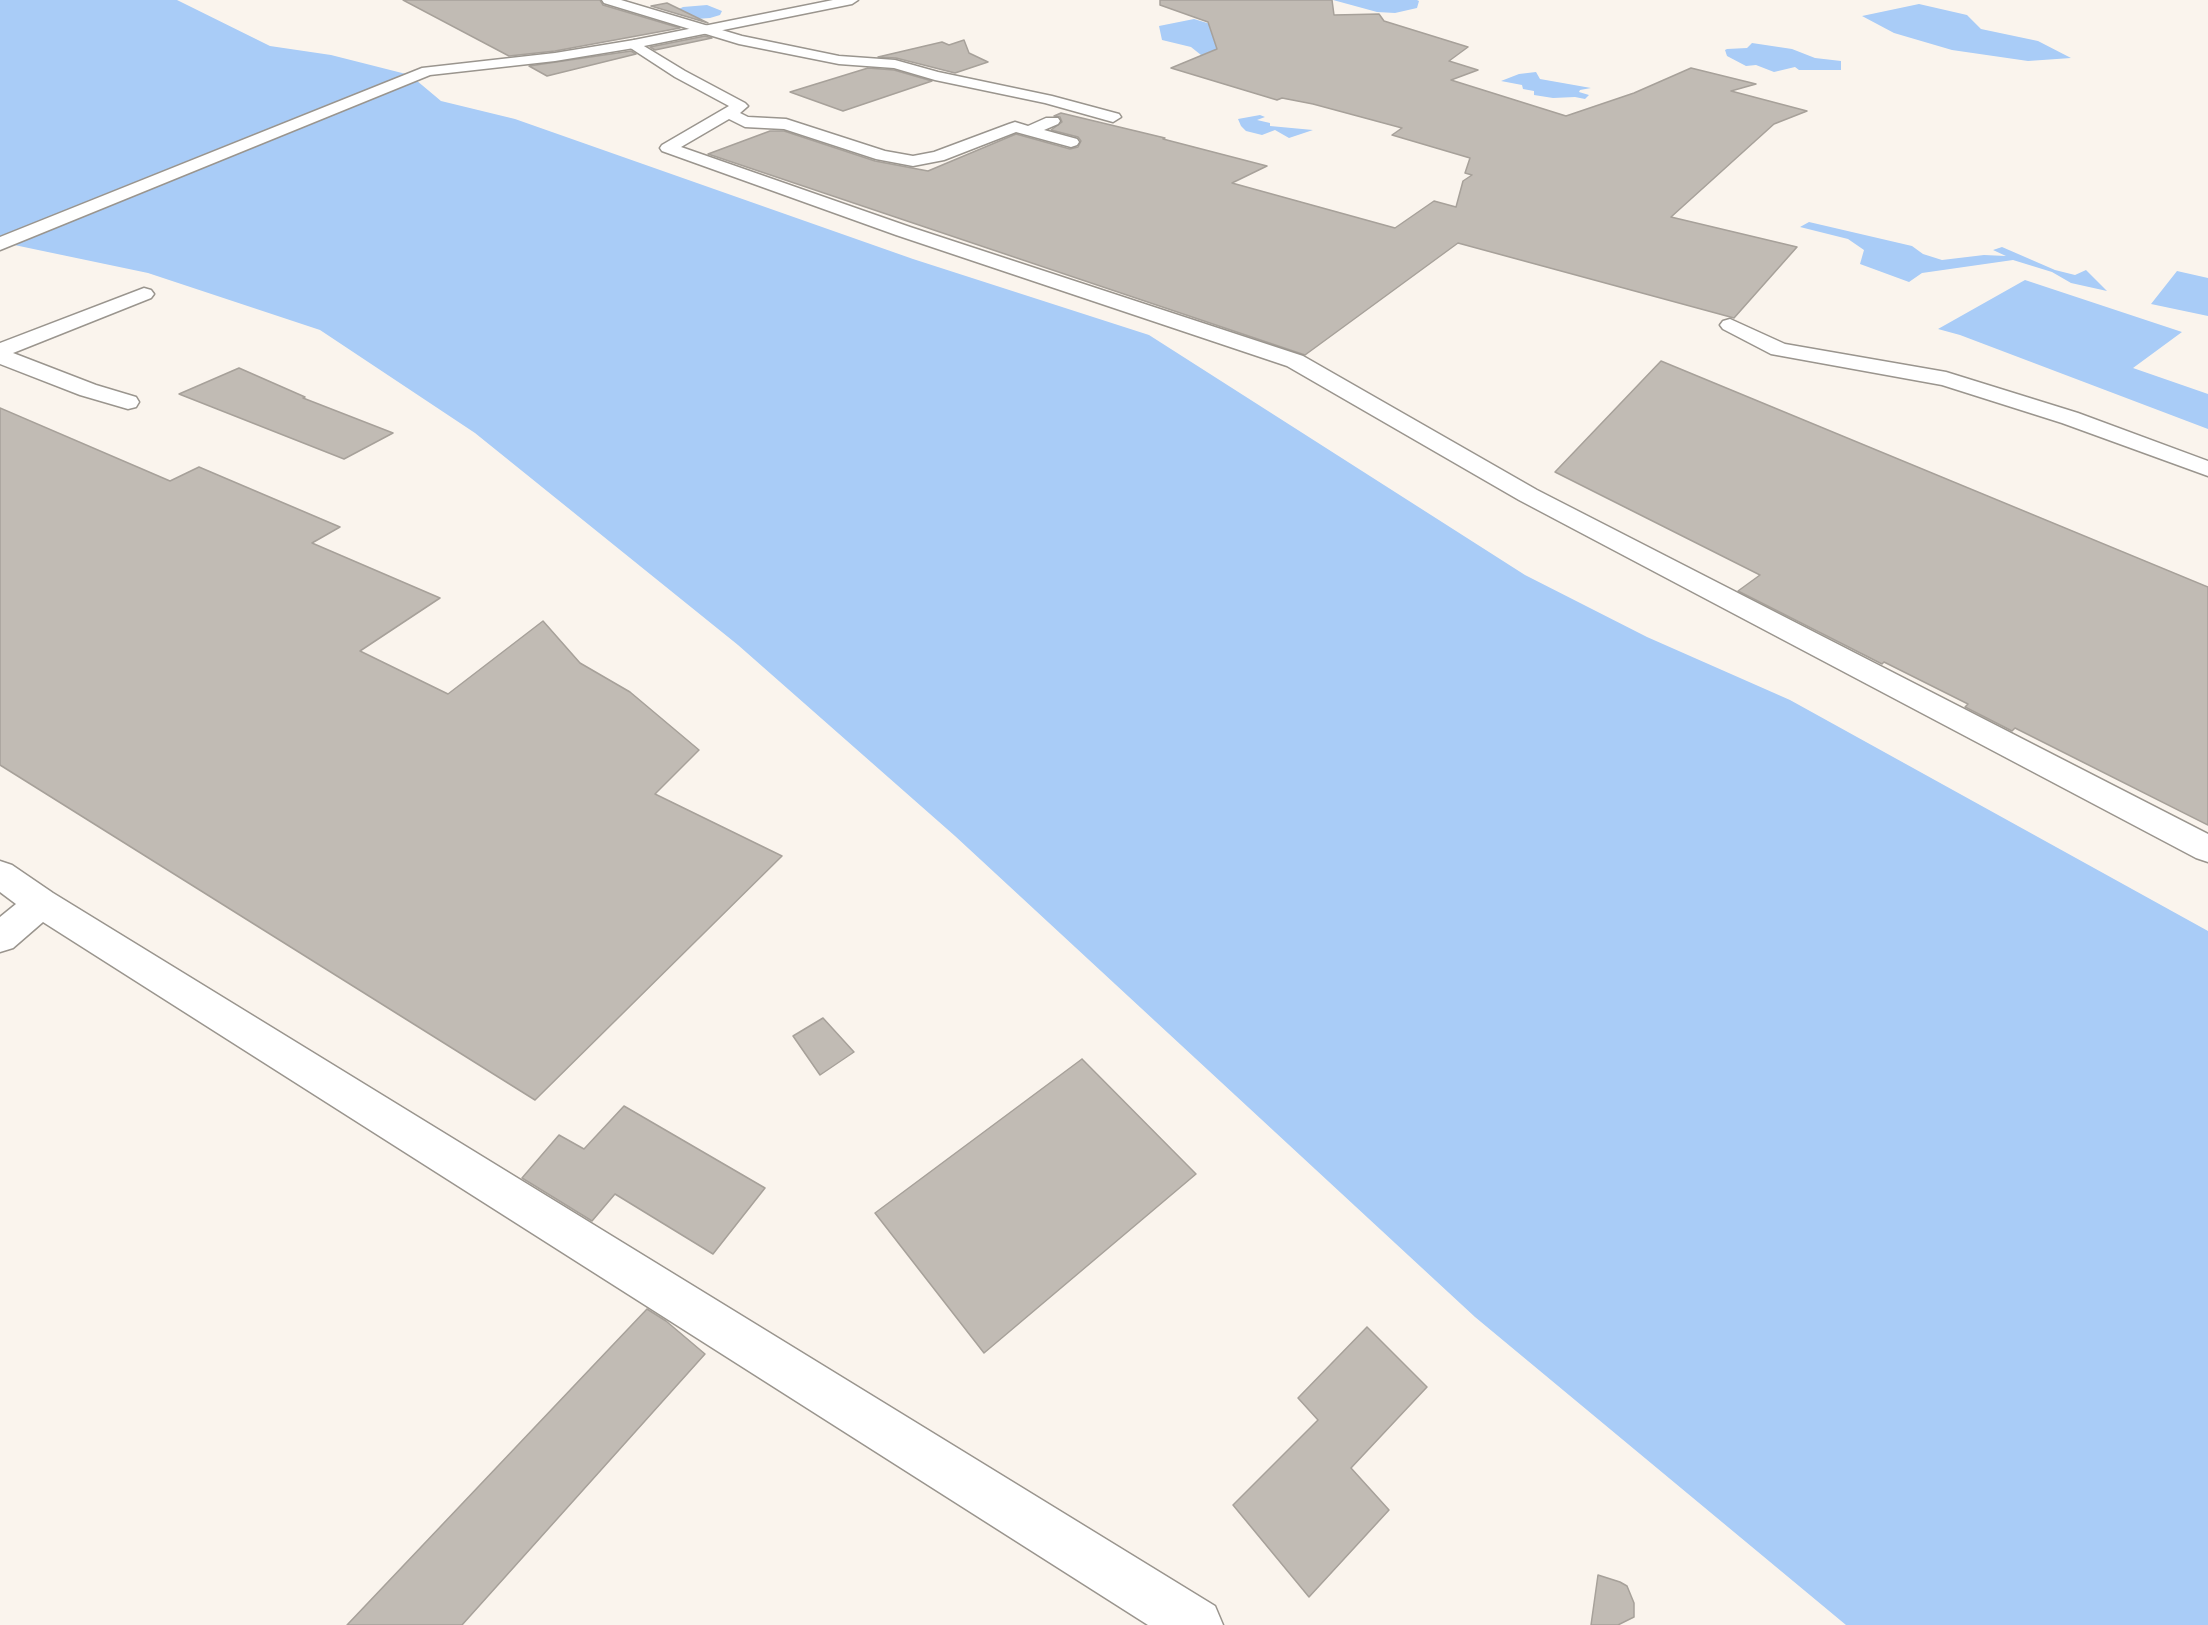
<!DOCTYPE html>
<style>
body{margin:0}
canvas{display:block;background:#faf4ed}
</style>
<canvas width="2208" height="1625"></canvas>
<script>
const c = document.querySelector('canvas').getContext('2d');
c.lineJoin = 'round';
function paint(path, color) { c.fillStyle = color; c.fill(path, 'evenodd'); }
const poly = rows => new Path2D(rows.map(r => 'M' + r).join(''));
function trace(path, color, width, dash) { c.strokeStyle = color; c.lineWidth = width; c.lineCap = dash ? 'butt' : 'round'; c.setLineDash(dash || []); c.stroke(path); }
paint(poly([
 [0,0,177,0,270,46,331,55,410,75,441,101,515,119,913,259,1149,335,1525,575,1647,637,1790,700,2208,931,2208,1625,1846,1625,1475,1317,955,836,738,645,475,433,320,330,148,273,0,242],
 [1333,0,1417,0,1419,1,1417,8,1395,13,1377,12],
 [1919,4,1967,15,1981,29,2038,41,2071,58,2028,61,1952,50,1894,33,1862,16],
 [707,5,722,11,720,15,710,18,696,19,676,14,675,11,683,7],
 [1194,19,1250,36,1213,56,1201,55,1191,47,1162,40,1159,26],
 [1752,43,1792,49,1815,58,1841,61,1841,70,1799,70,1795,67,1774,72,1756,65,1746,66,1727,56,1725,50,1727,49,1747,48],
 [1536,72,1540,79,1591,88,1580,90,1579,92,1589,95,1585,99,1575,97,1553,98,1534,95,1534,91,1523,89,1522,85,1501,81,1519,74],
 [1260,115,1265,117,1257,120,1270,123,1270,126,1313,130,1289,138,1275,130,1262,135,1246,131,1241,126,1238,119],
 [1809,222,1912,246,1923,254,1942,260,1984,255,2006,256,1993,250,2002,247,2055,270,2075,275,2086,270,2107,291,2071,283,2052,272,2013,260,1922,273,1909,282,1860,264,1864,250,1848,239,1800,227],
 [2177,271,2208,278,2208,316,2151,304],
 [2025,280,2182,332,2133,368,2208,394,2208,429,1960,335,1938,329]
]), '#a9ccf7');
const building = poly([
 [403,0,600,0,603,5,680,28,555,51,509,56,403,0],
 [1160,0,1332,0,1334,15,1379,14,1384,21,1468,47,1449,61,1478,70,1451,80,1566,116,1634,93,1691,68,1756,84,1731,91,1807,111,1774,124,1671,217,1797,247,1734,318,1458,243,1305,355,708,154,770,131,784,131,875,161,928,171,1016,134,1070,149,1078,147,1081,141,1078,137,1051,130,1062,122,1060,117,1054,116,1061,113,1165,138,1163,139,1267,166,1232,183,1395,228,1434,201,1456,207,1463,181,1472,175,1465,173,1470,158,1392,135,1402,128,1313,104,1282,98,1277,100,1171,68,1217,49,1208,22,1160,5,1160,0],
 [667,3,708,23,651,6,667,3],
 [705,36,712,38,655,50,650,47,705,36],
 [964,40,969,53,988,62,955,73,896,58,878,57,942,42,949,45,964,40],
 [631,51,636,54,547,76,529,66,631,51],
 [868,68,894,70,932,81,843,111,790,92,868,68],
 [1661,361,2208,587,2208,825,2015,728,2012,731,1965,707,1968,704,1884,662,1882,664,1738,591,1760,575,1555,472,1661,361],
 [239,368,305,397,303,398,393,433,344,459,179,394,239,368],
 [0,408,170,481,199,467,340,527,312,543,440,598,360,651,448,694,543,621,580,663,630,692,699,750,655,794,782,856,535,1100,0,765,0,408],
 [823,1018,854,1052,820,1075,793,1036,823,1018],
 [1082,1059,1196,1174,984,1353,875,1213,1082,1059],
 [624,1106,765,1188,713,1254,615,1194,592,1221,522,1178,559,1135,584,1149,624,1106],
 [647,1309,666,1321,705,1354,462,1625,347,1625,647,1309],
 [1367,1327,1427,1387,1351,1468,1389,1510,1309,1597,1233,1505,1318,1420,1298,1398,1367,1327],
 [1598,1575,1620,1582,1627,1586,1634,1603,1634,1617,1618,1625,1591,1625,1598,1575]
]);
paint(building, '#c1bbb4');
trace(building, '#a7a19a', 1.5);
const minor = poly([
 [602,0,621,0,742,36,839,56,895,60,938,72,1052,96,1119,114,1121,117,1113,122,1045,103,935,80,894,68,839,64,739,44,604,3,602,0],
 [634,40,685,71,745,103,748,106,740,113,748,117,786,119,885,151,913,156,934,152,1009,124,1015,122,1028,126,1046,118,1058,118,1060,121,1058,124,1044,130,1077,139,1079,142,1077,145,1071,147,1016,132,944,160,913,166,876,159,784,129,745,127,729,119,681,147,910,227,1303,356,1537,490,2208,834,2208,862,2196,858,1519,500,1287,366,896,235,662,151,660,148,662,145,729,106,675,77,629,47,627,44,634,40],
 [144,288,151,290,154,294,151,298,13,353,96,385,136,397,139,402,136,407,128,409,80,395,0,364,0,343,144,288],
 [1730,319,1785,344,1946,372,2078,413,2208,461,2208,476,2062,423,1942,385,1771,354,1723,329,1720,325,1723,321,1730,319],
 [0,861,12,865,53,893,1215,1606,1223,1625,1148,1625,43,922,13,948,0,952,0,917,16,904,0,892,0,861]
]);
const major = poly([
 [833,0,858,0,852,4,634,48,555,61,430,75,0,250,0,237,422,68,555,53,634,40,833,0]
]);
trace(minor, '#9a958e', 3);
trace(major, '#9a958e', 3);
paint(minor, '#fff');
paint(major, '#fff');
</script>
